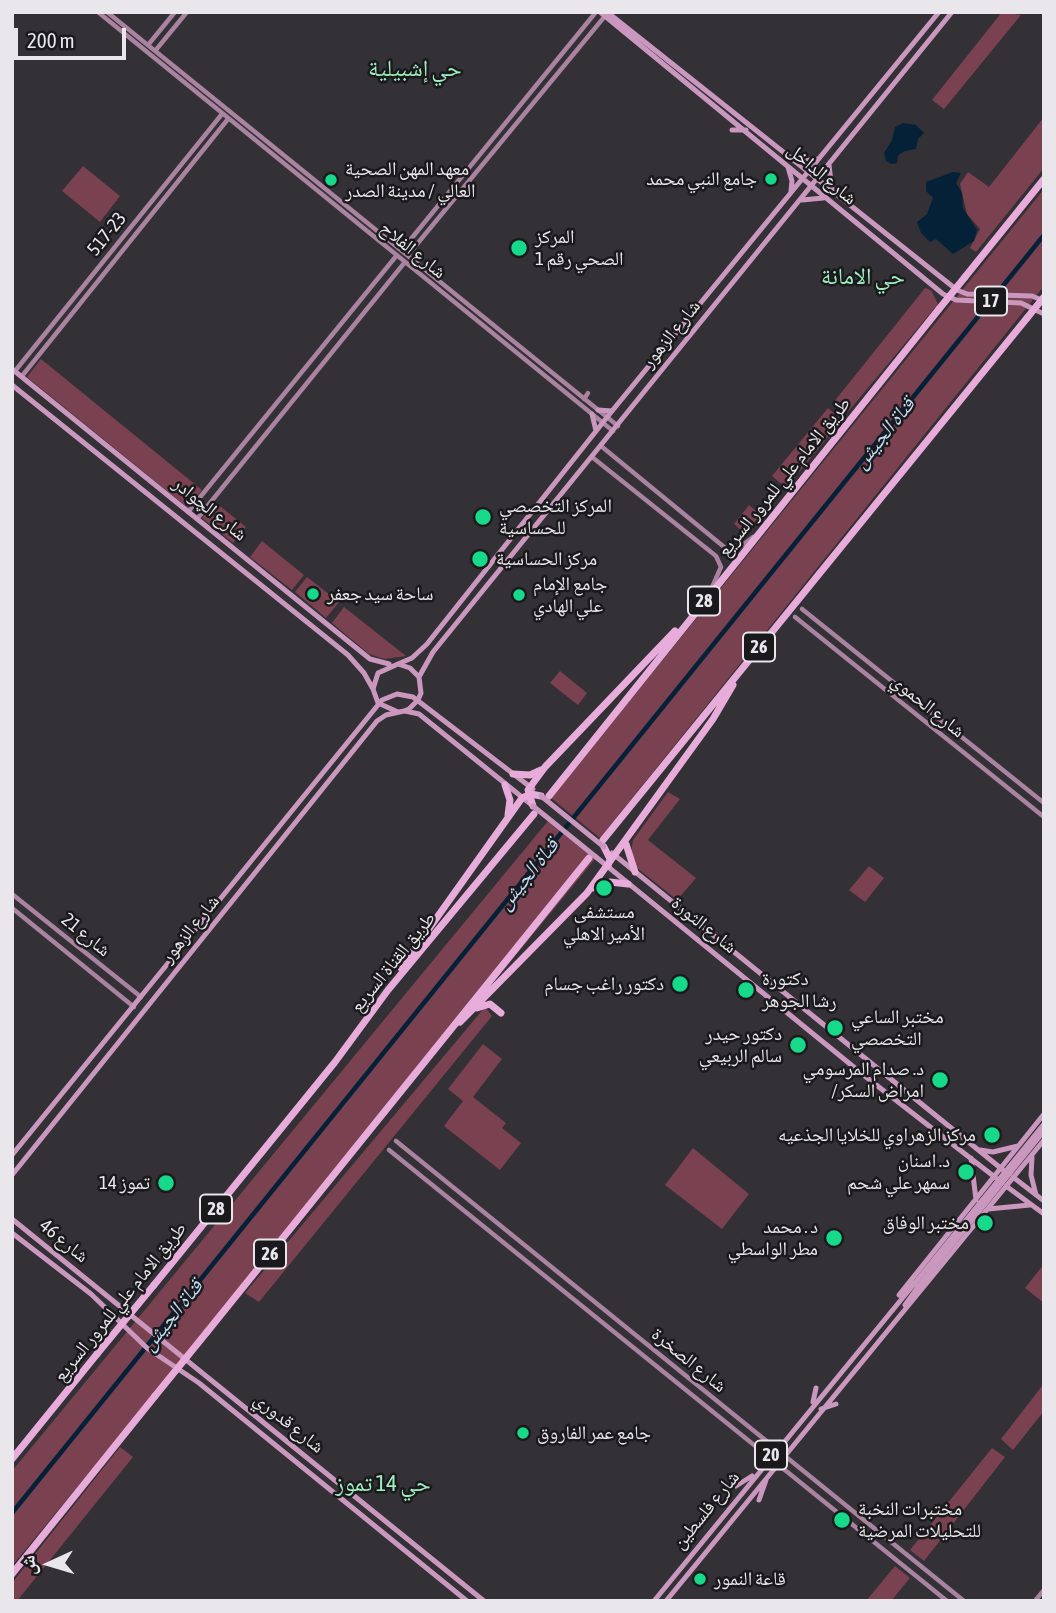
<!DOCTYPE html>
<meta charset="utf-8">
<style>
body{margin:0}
#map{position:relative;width:1056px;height:1613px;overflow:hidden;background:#333136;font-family:"Asap Condensed","Noto Naskh Arabic",sans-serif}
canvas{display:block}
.frame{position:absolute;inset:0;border:14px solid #e9e7eb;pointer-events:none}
.north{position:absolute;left:14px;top:1529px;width:70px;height:70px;-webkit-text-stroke:5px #1a191c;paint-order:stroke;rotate:266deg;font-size:19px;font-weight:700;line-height:28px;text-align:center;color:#e9e7eb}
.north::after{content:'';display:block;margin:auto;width:24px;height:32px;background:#e9e7eb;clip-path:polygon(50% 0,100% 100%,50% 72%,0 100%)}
.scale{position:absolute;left:14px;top:28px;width:112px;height:32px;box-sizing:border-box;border:4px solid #e9e7eb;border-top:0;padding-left:9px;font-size:21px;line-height:24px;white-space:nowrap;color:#e9e7eb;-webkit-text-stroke:5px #1a191c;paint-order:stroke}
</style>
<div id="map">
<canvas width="1056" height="1613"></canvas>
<div class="frame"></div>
<div class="north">ش</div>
<div class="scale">200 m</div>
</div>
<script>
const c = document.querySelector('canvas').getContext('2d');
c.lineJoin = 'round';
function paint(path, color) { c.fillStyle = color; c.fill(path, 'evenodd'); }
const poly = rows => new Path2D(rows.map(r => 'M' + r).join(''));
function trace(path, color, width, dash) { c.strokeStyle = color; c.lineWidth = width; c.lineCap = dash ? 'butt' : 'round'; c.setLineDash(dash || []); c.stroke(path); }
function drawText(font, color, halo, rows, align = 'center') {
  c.font = font + ' "Asap Condensed","Noto Naskh Arabic",sans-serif'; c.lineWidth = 5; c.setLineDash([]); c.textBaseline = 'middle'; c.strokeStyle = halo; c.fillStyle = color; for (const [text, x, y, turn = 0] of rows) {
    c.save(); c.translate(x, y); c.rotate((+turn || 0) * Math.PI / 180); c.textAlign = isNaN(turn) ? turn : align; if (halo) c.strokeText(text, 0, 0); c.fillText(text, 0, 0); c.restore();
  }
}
paint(poly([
 [1002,12,1021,15,944,109,932,100],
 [1044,117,1044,168,976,252,970,248,980,229,967,214,960,184,968,172,989,187],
 [83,166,120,196,100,222,62,191],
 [1044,189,1044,286,600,838,551,798],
 [925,288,931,290,938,304,847,413,833,403],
 [41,359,202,490,188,508,27,377],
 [828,408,842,420,786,488,772,476],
 [215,502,246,527,233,543,202,518],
 [749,505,762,516,746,535,734,524],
 [262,541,304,575,292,590,250,557],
 [307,577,339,602,326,618,295,592],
 [344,607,406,656,384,659,369,654,332,623],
 [560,671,587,693,578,705,550,683],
 [668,792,680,799,648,840,696,878,677,900,636,867,631,853,633,840],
 [548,821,595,859,12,1566,12,1471],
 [869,866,884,878,865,902,849,890],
 [485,1007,492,1016,259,1302,245,1293],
 [483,1044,502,1059,473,1097,506,1123,502,1128,521,1143,500,1170,444,1126,463,1101,448,1089],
 [693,1148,749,1194,722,1229,665,1185],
 [1044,1264,1044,1303,1025,1288],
 [1042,1386,1044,1411,1013,1450,1001,1439],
 [120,1447,133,1457,17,1601,12,1601,12,1583],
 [992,1448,1005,1457,924,1561,910,1550],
 [895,1566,910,1578,891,1601,866,1601]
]), '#7a4150');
paint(poly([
 [903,123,916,125,924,133,918,139,916,149,905,151,898,155,897,163,891,164,886,161,884,153,892,140,895,127],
 [953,172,961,173,956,183,962,193,963,208,977,230,974,241,953,254,936,239,930,242,921,233,917,222,927,214,933,198,926,191,926,182]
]), '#052138');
trace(poly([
 [12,1513,1044,235]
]), '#052138', 4.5);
trace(poly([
 [98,12,613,431],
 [107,12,618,426],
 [148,45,175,12],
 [155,51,187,12],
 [402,250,596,12],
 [408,255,605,16],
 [15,371,222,114],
 [22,376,228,119],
 [584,399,588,393],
 [601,446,729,551,735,551,753,537],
 [592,457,716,556,721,567,710,592],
 [188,512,397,255],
 [197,519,405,262],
 [802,609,1044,803],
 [795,617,1044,817],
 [12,894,141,997],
 [12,908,134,1007],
 [396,1141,964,1601],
 [389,1150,947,1601],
 [1035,1601,1044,1590]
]), '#a983a0', 4.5);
trace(poly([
 [600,12,943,294,956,300,1021,303,1044,314],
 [607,12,957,290,967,294,1032,296,1044,301],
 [732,130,746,130],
 [797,162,818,159],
 [829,165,832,190],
 [788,167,792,181,791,191],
 [802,200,823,198],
 [12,369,370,659,389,664],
 [12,385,348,655,364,673,373,689],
 [598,410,612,411],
 [592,414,596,431],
 [398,664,412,658,427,644,612,411,939,12],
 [419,677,433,652,952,12],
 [405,711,419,714,533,806],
 [612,853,1003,1170],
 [596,857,866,1077,996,1178],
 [980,1150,993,1152,1018,1146],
 [12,1155,382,700,397,694,413,697,533,789],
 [1032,1157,1031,1175,1036,1195],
 [971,1158,976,1200],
 [12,1175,377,721,386,715,404,711,409,709,418,700,421,693,419,677,410,668,398,664,378,673,373,689,378,703,398,712],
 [1013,1177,1044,1201],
 [1006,1186,1044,1214],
 [988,1209,1030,1205],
 [12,1219,484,1601],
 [12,1233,91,1294,147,1348,199,1383,467,1601],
 [899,1295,1044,1114],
 [905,1305,918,1287],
 [813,1402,816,1388],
 [821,1409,836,1404],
 [736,1486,752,1476],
 [759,1500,766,1480],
 [654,1601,914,1284],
 [666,1601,1044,1140]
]), '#ca98be', 5);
trace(poly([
 [965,277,1044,179],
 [513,774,530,775,541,770],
 [505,785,510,800,508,815],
 [549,796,939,309],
 [533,806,528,790,545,767,675,631],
 [603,840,1027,318],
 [626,844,635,872],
 [604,847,610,859,608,866],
 [593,888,610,882,628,884],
 [401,968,522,798,531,794,541,796],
 [477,1008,490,1004,501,1013],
 [460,1022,587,893,713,719,733,685],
 [154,1285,335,1062,388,990,534,814],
 [207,1332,589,858],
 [12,1459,97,1354],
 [12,1574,155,1396]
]), '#e7acda', 7);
trace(poly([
 [541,796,604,847],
 [533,806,596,857],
 [914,1284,1044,1124],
 [918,1287,1044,1131]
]), '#ca98be', 5);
trace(poly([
 [939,309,965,277],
 [1027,318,1044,297],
 [97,1354,154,1285],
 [155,1396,207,1332]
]), '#e7acda', 7);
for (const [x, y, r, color] of [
 [771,179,7,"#16d989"],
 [331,180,7,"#16d989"],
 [519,248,9,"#16d989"],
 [483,517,9,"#16d989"],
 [480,559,9,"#16d989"],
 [313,594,7,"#16d989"],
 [519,595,7,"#16d989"],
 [604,888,9,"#16d989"],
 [680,984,9,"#16d989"],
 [746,990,9,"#16d989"],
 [835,1028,9,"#16d989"],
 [798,1045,9,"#16d989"],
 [940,1080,9,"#16d989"],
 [992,1135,9,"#16d989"],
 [966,1172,9,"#16d989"],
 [166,1183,9,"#16d989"],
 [985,1223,9,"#16d989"],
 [834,1238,9,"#16d989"],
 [523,1433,7,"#16d989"],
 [842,1520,9,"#16d989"],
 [700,1579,7,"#16d989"]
]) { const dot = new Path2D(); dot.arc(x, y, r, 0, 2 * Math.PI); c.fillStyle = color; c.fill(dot); trace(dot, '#1a191c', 2.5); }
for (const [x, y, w] of [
 [991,301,32],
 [704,601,32],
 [759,647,32],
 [216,1209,32],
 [270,1254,32],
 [771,1455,32]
]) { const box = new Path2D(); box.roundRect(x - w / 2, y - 14.5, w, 29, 5); c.fillStyle = '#1a191c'; c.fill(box); trace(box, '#e9e7eb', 2); }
drawText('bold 18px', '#e9e7eb', null, [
 ["17",991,301],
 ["28",704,601],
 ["26",759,647],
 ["28",216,1209],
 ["26",270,1254],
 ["20",771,1455]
]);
drawText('19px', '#e9e7eb', '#1a191c', [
 ["معهد المهن الصحية",345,169],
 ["العالي / مدينة الصدر",345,191],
 ["جامع النبي محمد",757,179,"right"],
 ["المركز",535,237],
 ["الصحي رقم 1",535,259],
 ["المركز التخصصي",499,506],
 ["للحساسية",499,528],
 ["مركز الحساسية",496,559],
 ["جامع الإمام",533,584],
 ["علي الهادي",533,606],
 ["ساحة سيد جعفر",327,594],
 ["مستشفى",604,912,"center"],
 ["الأمير الاهلي",604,934,"center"],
 ["دكتورة",762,979],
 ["رشا الجوهر",762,1001],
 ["دكتور راغب جسام",664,984,"right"],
 ["مختبر الساعي",851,1017],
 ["التخصصي",851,1039],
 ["دكتور حيدر",782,1034,"right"],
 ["سالم الربيعي",782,1056,"right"],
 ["د. صدام المرسومي",924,1069,"right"],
 ["/امراض السكر",924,1091,"right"],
 ["مركز الزهراوي للخلايا الجذعيه",976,1135,"right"],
 ["د. اسنان",950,1161,"right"],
 ["سمهر علي شحم",950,1183,"right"],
 ["14 تموز",150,1183,"right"],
 ["مختبر الوفاق",969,1223,"right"],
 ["د . محمد",818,1227,"right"],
 ["مطر الواسطي",818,1249,"right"],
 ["جامع عمر الفاروق",537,1433],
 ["مختبرات النخبة",858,1509],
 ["للتحليلات المرضية",858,1531],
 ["قاعة النمور",714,1579]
], 'left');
drawText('19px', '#e9e7eb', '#1a191c', [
 ["شارع الداخل",822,174,40],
 ["517-23",107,234,-51],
 ["شارع الفلاح",413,250,39],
 ["شارع الزهور",671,334,-51],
 ["طريق الامام علي للمرور السريع",784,477,-51],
 ["شارع الچوادر",210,509,39],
 ["شارع الحموي",928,706,39],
 ["شارع الثورة",704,925,39],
 ["شارع الزهور",190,929,-51],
 ["شارع 21",86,935,39],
 ["طريق القناة السريع",393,962,-51],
 ["شارع 46",64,1241,39],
 ["طريق الامام علي للمرور السريع",120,1302,-51],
 ["شارع الصخرة",689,1360,39],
 ["شارع قدوري",289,1423,39],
 ["شارع فلسطين",706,1510,-51]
]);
drawText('italic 21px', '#c1def9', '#1a191c', [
 ["قناة الجيش",884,433,-51],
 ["قناة الجيش",528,874,-51],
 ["قناة الجيش",172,1315,-51]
]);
drawText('23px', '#a0eec0', '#1a191c', [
 ["حي إشبيلية",415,69],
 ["حي الامانة",863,277],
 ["حي 14 تموز",383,1484]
]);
</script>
